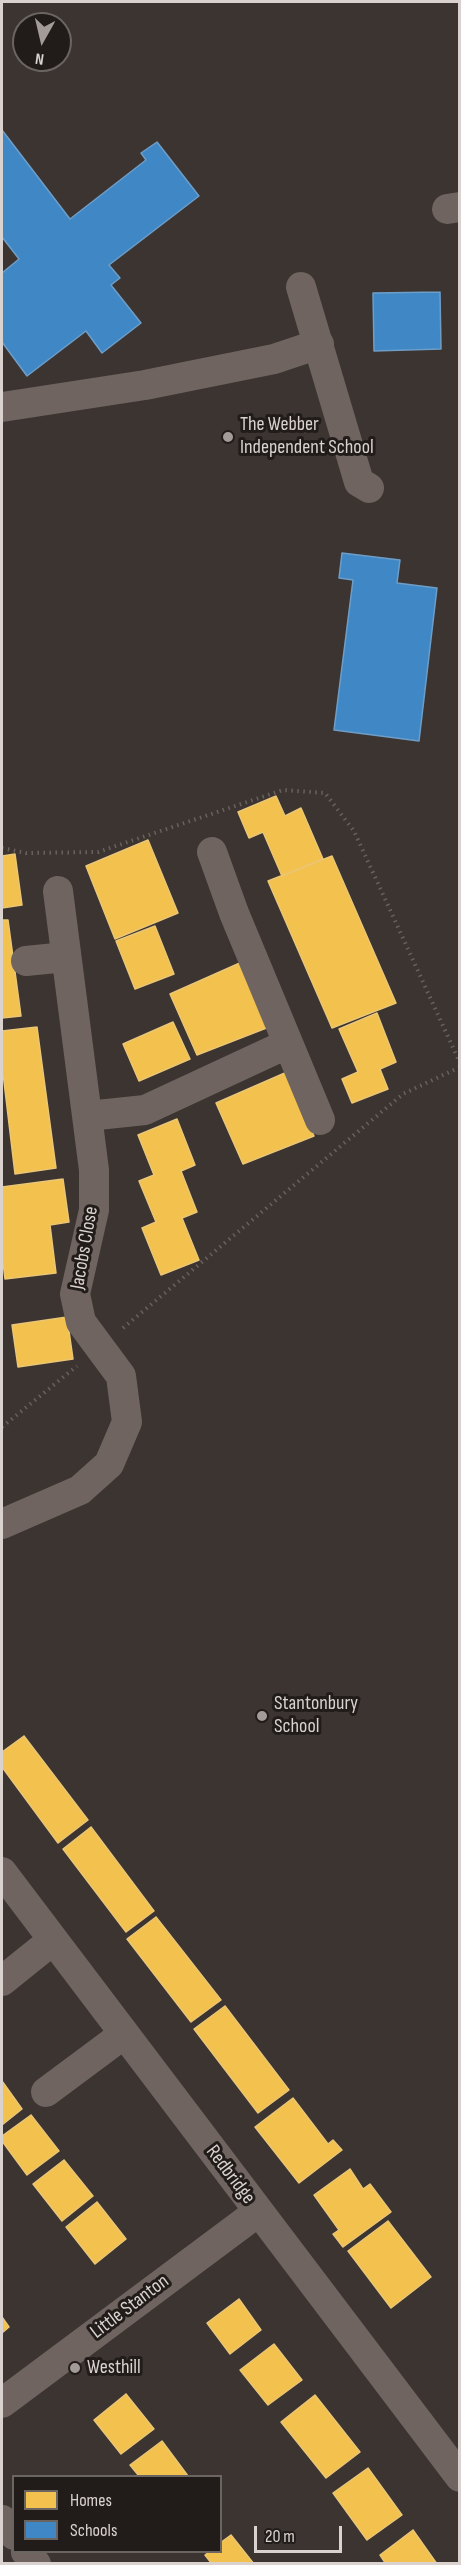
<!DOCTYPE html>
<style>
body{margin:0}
#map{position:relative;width:461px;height:2565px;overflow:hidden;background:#3b3431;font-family:"Sofia Sans Condensed",sans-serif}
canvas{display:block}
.frame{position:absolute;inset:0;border:3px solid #dad2cf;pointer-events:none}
.legend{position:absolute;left:12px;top:2475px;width:210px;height:78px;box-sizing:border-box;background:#211c19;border:2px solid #6b6562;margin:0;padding:8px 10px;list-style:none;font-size:18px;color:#dad2cf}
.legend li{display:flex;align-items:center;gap:12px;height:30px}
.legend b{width:30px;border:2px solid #6b6562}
.north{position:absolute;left:12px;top:12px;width:60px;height:60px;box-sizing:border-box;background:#211c19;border:2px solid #6b6562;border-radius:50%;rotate:188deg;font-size:16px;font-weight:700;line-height:24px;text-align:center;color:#dad2cf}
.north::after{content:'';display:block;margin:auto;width:21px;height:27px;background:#a29b98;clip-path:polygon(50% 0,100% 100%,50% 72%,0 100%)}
.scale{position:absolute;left:254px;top:2526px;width:88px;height:27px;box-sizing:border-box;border:3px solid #dad2cf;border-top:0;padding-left:8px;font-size:18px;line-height:21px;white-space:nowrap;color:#dad2cf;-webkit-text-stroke:4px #211c19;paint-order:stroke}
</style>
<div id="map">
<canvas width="461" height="2565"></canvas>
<div class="frame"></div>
<ul class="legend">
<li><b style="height:16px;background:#f2c14e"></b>Homes</li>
<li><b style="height:16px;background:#3f88c5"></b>Schools</li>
</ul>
<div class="north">N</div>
<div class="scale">20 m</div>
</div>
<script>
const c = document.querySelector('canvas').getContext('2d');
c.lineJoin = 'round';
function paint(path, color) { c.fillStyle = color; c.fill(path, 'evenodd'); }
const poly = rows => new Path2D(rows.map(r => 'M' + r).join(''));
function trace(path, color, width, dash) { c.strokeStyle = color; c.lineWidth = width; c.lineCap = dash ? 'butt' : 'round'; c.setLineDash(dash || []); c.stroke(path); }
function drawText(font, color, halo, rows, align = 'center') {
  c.font = font + ' "Sofia Sans Condensed",sans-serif'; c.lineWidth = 6; c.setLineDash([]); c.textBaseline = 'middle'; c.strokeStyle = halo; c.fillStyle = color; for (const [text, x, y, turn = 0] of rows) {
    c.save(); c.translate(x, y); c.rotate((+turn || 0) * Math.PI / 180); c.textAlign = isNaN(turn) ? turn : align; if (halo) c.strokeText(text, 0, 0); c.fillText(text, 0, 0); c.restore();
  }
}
const homes = poly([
 [276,796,285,816,301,808,323,859,282,876,263,832,249,838,238,812,276,796],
 [148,840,178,913,115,939,86,866,148,840],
 [15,854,22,905,2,908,2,856,15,854],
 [332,856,396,1003,332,1028,268,881,332,856],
 [2,920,8,920,21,1016,2,1018,2,920],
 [155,926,174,974,135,989,116,941,155,926],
 [242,962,269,1027,197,1055,170,994,242,962],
 [377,1013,396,1062,380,1069,388,1089,352,1103,342,1079,358,1072,339,1029,377,1013],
 [173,1022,190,1059,139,1081,123,1044,173,1022],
 [37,1027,56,1168,15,1174,2,1065,2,1031,37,1027],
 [287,1072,314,1136,243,1164,216,1103,287,1072],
 [177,1119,195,1165,181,1171,197,1212,182,1218,199,1260,161,1275,142,1228,156,1222,139,1181,154,1175,138,1135,177,1119],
 [63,1179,69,1222,50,1225,56,1273,5,1279,2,1254,2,1187,63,1179],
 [67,1317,73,1359,18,1367,12,1325,67,1317],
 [24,1736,88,1820,58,1843,2,1767,2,1752,24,1736],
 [91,1827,154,1911,126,1932,63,1849,91,1827],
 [156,1917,221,2000,191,2022,127,1939,156,1917],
 [225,2006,289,2090,258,2113,194,2029,225,2006],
 [2,2081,22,2109,2,2125,2,2081],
 [293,2098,328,2144,333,2140,342,2150,299,2183,255,2127,293,2098],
 [31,2115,59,2151,27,2175,2,2141,2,2136,31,2115],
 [64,2160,93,2196,62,2221,33,2184,64,2160],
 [350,2169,363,2189,370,2184,391,2212,343,2247,333,2234,339,2230,314,2195,350,2169],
 [97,2202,126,2239,95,2264,66,2227,97,2202],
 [388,2221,431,2277,391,2308,348,2251,388,2221],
 [239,2299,261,2330,230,2354,207,2323,239,2299],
 [2,2317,9,2327,2,2333,2,2317],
 [274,2344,302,2380,268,2405,240,2370,274,2344],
 [126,2394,154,2429,121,2454,94,2420,126,2394],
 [315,2395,360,2452,326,2478,281,2422,315,2395],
 [162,2441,188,2476,139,2476,130,2465,162,2441],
 [368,2468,402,2515,367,2540,333,2493,368,2468],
 [413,2530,437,2564,386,2564,380,2555,413,2530],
 [231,2535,254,2564,212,2564,205,2555,209,2552,220,2552,220,2543,231,2535]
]);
paint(homes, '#f2c14e');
trace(homes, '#ebc675', 1.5);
const schools = poly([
 [2,130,70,219,146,160,141,153,157,142,199,196,109,265,120,278,111,285,141,323,102,353,86,331,27,376,2,342,2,273,19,259,2,237,2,130],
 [440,292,441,349,374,351,373,293,440,292],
 [342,553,400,560,397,583,437,588,419,741,334,730,353,580,339,578,342,553]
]);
paint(schools, '#3f88c5');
trace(schools, '#6e9ec8', 1.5);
trace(poly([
 [2,848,26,853,98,852,274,793,283,790,325,793,354,831,460,1063],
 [123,1328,403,1094,460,1067],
 [2,1427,77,1366]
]), '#69615c', 4, [1.5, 4.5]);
trace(poly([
 [447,209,460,207],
 [301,287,359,482,369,488],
 [2,407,145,385,274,359,319,344],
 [212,852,234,913,320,1120],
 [26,961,66,957],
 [88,1116,145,1110,287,1044],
 [2,1524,80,1490,109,1464,127,1422,121,1376,81,1322,75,1294,94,1210,94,1170,58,891],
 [2,1872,460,2477],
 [2,1981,53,1940],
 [46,2092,124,2034],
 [2,2403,258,2212],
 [2,2520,14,2535],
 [26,2552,36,2564]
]), '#6f645f', 30);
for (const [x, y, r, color] of [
 [228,437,6,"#a29b98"],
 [262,1716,6,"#a29b98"],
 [75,2368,6,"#a29b98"]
]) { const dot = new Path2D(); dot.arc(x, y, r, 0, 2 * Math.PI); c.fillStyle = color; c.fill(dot); trace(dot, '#211c19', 2); }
drawText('20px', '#dad2cf', '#211c19', [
 ["The Webber",240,425],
 ["Independent School",240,448],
 ["Stantonbury",274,1704],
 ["School",274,1727],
 ["Westhill",87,2368]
], 'left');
drawText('20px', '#dad2cf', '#211c19', [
 ["Jacobs Close",85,1248,-80],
 ["Redbridge",230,2175,53],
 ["Little Stanton",130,2307,-37]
]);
</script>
